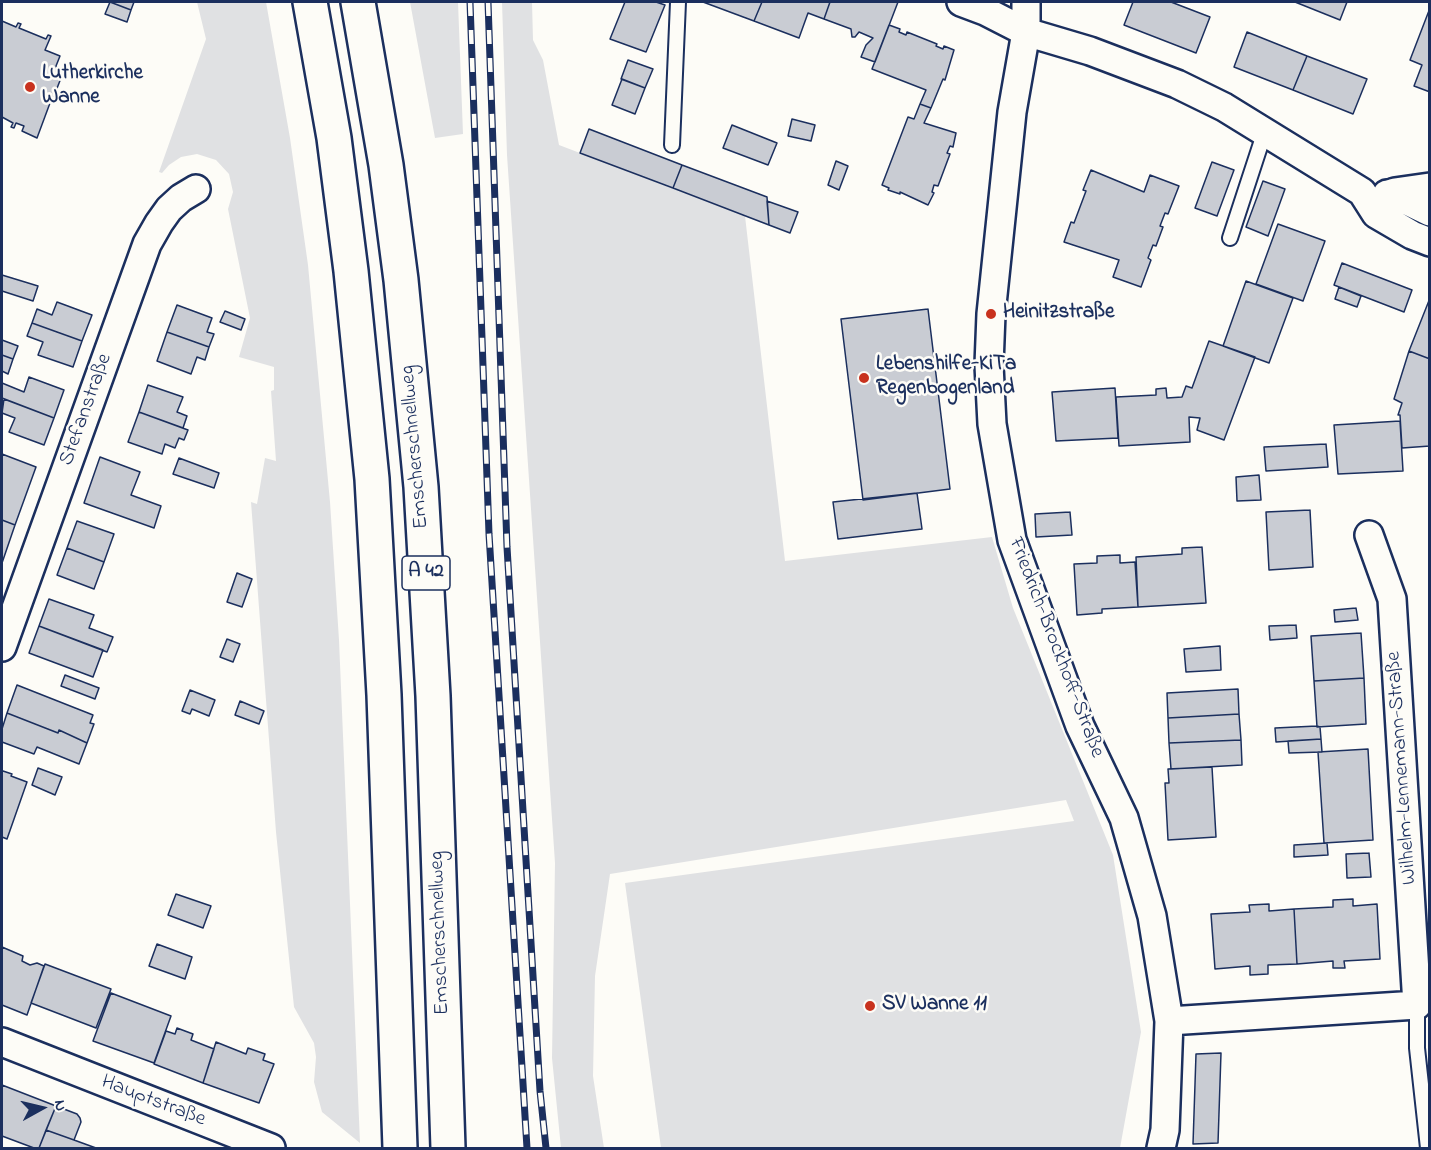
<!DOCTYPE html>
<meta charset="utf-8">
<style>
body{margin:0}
#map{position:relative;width:1431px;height:1150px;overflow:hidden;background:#fdfcf7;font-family:"Indie Flower",sans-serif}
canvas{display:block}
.frame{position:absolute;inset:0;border:3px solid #1b2f5e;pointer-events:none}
.north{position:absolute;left:12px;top:1078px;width:60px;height:60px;-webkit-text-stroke:4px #fdfcf7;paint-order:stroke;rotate:82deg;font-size:16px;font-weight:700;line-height:24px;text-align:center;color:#1b2f5e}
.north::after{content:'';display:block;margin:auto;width:21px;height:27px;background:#1b2f5e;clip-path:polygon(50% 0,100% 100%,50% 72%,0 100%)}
</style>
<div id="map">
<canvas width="1431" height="1150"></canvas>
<div class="frame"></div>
<div class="north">N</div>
</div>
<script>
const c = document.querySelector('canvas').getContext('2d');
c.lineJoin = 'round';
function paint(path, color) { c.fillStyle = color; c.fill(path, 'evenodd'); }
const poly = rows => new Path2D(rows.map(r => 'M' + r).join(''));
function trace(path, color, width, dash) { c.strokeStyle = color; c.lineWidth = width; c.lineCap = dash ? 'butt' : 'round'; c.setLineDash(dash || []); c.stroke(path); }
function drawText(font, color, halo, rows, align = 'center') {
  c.font = font + ' "Indie Flower",sans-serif'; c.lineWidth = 5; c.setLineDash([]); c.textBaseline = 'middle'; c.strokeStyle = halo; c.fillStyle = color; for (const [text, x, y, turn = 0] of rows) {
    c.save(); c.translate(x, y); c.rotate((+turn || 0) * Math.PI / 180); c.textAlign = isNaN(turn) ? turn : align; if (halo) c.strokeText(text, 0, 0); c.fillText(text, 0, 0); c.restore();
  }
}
paint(poly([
 [197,2,266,2,290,138,308,265,330,502,339,640,360,1143,322,1112,314,1082,316,1057,314,1043,294,1007,276,832,251,502,257,504,265,458,276,461,271,391,274,390,274,367,239,357,250,318,228,209,233,192,229,174,216,160,197,154,181,157,169,165,162,173,159,172,206,39],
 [410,2,458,2,463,134,435,138],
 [502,2,532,2,533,40,543,60,559,145,745,216,785,561,992,537,1013,608,1113,855,1141,1032,1120,1148,661,1148,625,883,1074,821,1066,800,610,874,595,976,593,1076,604,1148,561,1148,552,1058,555,863,507,155]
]), '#e0e1e3');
const building = poly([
 [110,2,134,2,131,10,110,2],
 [110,2,131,10,127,22,105,14,110,2],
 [625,2,656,2,665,5,646,52,610,39,625,2],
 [703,2,762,2,754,21,703,2],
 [762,2,830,2,824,19,808,13,799,38,754,21,762,2],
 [830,2,898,2,875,62,861,57,866,45,873,38,859,32,855,37,852,37,851,29,824,19,830,2],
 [1133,2,1171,2,1210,17,1196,53,1124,25,1133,2],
 [1295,2,1347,2,1340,20,1295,2],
 [1430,8,1430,92,1414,86,1422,65,1410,60,1430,8],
 [2,21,16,27,18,23,21,24,19,28,46,39,48,35,51,36,45,50,60,56,56,66,61,78,54,96,45,101,50,103,37,138,22,131,24,126,16,123,14,128,11,127,13,123,2,117,2,21],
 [889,25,900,29,899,32,906,35,907,32,937,44,936,46,943,49,944,46,954,50,945,80,943,79,931,108,920,104,926,90,872,69,889,25],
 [1247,32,1307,56,1293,90,1234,67,1247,32],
 [1307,56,1367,79,1353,114,1293,90,1307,56],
 [628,60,653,69,645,88,621,79,628,60],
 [622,79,645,88,635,114,612,105,622,79],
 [920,104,931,108,924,123,956,133,953,147,950,146,947,153,950,154,938,186,934,185,932,192,934,193,928,205,900,192,900,194,888,190,889,188,882,185,908,117,914,119,920,104],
 [792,119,815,125,811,141,788,136,792,119],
 [732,125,777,143,768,165,723,148,732,125],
 [589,129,682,165,673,188,580,153,589,129],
 [836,161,848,166,839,190,828,185,836,161],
 [1212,162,1234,170,1217,216,1195,208,1212,162],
 [682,165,767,197,769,225,673,188,682,165],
 [1091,170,1144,192,1150,175,1179,186,1168,214,1165,213,1160,226,1163,227,1156,246,1153,245,1148,258,1151,260,1141,287,1113,277,1119,260,1064,242,1071,222,1074,223,1086,191,1083,190,1091,170],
 [1263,181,1285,189,1268,236,1246,227,1263,181],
 [767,201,798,212,790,233,769,225,767,201],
 [1278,224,1325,241,1303,301,1256,284,1278,224],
 [1342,263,1412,290,1404,312,1334,285,1342,263],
 [2,275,38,286,33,301,2,291,2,275],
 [1246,281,1293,298,1269,363,1223,346,1246,281],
 [1339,287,1361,296,1357,307,1335,299,1339,287],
 [1430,298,1430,359,1409,351,1430,298],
 [57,302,92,315,82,341,32,323,37,309,52,315,57,302],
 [177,305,212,318,207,332,214,334,209,347,167,332,177,305],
 [928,309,950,489,863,500,841,319,928,309],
 [225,311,245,319,241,330,220,322,225,311],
 [32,323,82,341,73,367,38,355,43,342,27,336,32,323],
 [167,332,209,347,205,360,197,357,191,374,157,361,167,332],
 [2,340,18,346,13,359,2,355,2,340],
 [1209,341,1255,357,1224,440,1197,430,1200,418,1189,417,1190,442,1119,446,1116,397,1156,395,1156,389,1166,388,1167,398,1182,397,1186,386,1192,388,1209,341],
 [1409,351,1430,359,1430,446,1402,448,1400,415,1398,415,1402,403,1394,399,1409,351],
 [2,355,13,359,8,374,2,371,2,355],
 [29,377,64,390,54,418,2,398,2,383,24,392,29,377],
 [148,385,183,397,177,412,187,416,183,428,139,412,148,385],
 [1115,388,1118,438,1056,441,1052,392,1115,388],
 [4,399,54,418,44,445,9,432,15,418,2,413,4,399],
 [139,412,188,430,184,440,179,438,175,448,165,444,162,454,128,442,139,412],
 [1400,421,1403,471,1338,474,1334,425,1400,421],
 [1326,444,1328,467,1266,471,1264,447,1326,444],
 [2,454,36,467,15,525,2,520,2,454],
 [100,457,140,472,131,495,161,506,154,528,84,503,100,457],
 [179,458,219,473,214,488,173,474,179,458],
 [1259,475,1261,500,1237,501,1236,477,1259,475],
 [917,493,922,529,838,539,833,502,917,493],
 [1310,510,1313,567,1269,570,1266,512,1310,510],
 [1070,512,1072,535,1036,537,1035,514,1070,512],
 [2,520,15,525,2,563,2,520],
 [77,521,114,534,104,562,67,548,77,521],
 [1202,547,1206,603,1138,607,1136,557,1182,554,1182,548,1202,547],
 [67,548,104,562,94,589,57,575,67,548],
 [1120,555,1120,563,1135,562,1138,607,1102,609,1102,613,1077,615,1074,564,1097,563,1097,556,1120,555],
 [237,573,252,579,242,607,227,602,237,573],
 [49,599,94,615,89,628,113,637,107,652,39,626,49,599],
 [1356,608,1358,620,1335,622,1334,610,1356,608],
 [1296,625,1297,638,1270,640,1269,626,1296,625],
 [39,626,103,650,93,677,29,653,39,626],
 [1361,633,1364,678,1314,681,1311,636,1361,633],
 [227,639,240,644,233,662,220,657,227,639],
 [1220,646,1221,670,1186,672,1184,649,1220,646],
 [65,675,99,688,95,699,61,686,65,675],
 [1364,678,1366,724,1317,727,1314,681,1364,678],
 [17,685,93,715,90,723,94,724,87,743,59,730,58,733,7,713,17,685],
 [1238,689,1239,714,1168,718,1167,693,1238,689],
 [190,690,215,700,209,716,192,709,190,714,182,711,190,690],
 [240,701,264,711,259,724,235,715,240,701],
 [7,713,58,733,59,730,87,743,79,764,37,747,34,754,2,742,2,729,7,713],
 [1239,714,1241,740,1169,743,1168,718,1239,714],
 [1317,726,1320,727,1321,739,1276,742,1275,728,1317,726],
 [1321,739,1322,752,1289,753,1288,741,1321,739],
 [1241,740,1242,765,1171,769,1169,743,1241,740],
 [1368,749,1373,840,1324,843,1318,752,1368,749],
 [1212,767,1216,837,1168,840,1165,783,1169,783,1168,769,1212,767],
 [38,768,62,777,55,795,32,785,38,768],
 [3,771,12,774,11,776,27,782,7,839,2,837,2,772,3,771],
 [1327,843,1328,855,1294,857,1294,845,1327,843],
 [1369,853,1371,877,1347,878,1346,854,1369,853],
 [176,894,211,906,203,928,168,915,176,894],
 [1353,899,1353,906,1377,904,1380,959,1344,961,1345,968,1333,968,1333,961,1297,964,1294,909,1333,907,1333,900,1353,899],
 [1269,904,1269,911,1294,909,1297,964,1268,965,1268,974,1250,975,1250,966,1215,969,1211,914,1250,912,1249,905,1269,904],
 [157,944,192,957,185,979,149,966,157,944],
 [2,947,23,956,22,961,30,965,37,963,44,966,27,1015,2,1005,2,947],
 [45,964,111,989,96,1028,31,1003,45,964],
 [111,993,171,1016,154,1063,93,1041,111,993],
 [177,1028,193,1034,191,1040,214,1049,203,1083,154,1064,166,1031,175,1034,177,1028],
 [216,1042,246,1054,248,1048,265,1054,263,1060,274,1064,259,1103,203,1083,216,1042],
 [1221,1053,1218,1143,1193,1144,1196,1054,1221,1053],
 [2,1085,56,1106,39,1148,34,1148,2,1136,2,1085],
 [56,1106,77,1114,80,1118,81,1122,74,1140,46,1130,56,1106],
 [46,1130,74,1140,96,1148,39,1148,46,1130]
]);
paint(building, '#c9ccd3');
trace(building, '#1b2f5e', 1.5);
const service = poly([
 [672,145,678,2],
 [1230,238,1265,131],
 [1417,1005,1417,1048,1428,1148]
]);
const minor = poly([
 [961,2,985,11,1026,32,1090,51,1177,84,1224,107,1362,192,1376,214,1412,235,1430,242],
 [1026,2,1026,32,1012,112,991,314,989,365,992,424,1012,540,1080,726,1124,818,1152,916,1169,1021,1165,1130,1161,1148],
 [1387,194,1395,195,1430,212],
 [2,647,147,244,159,223,169,209,181,198,196,189],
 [1169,1021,1417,1005,1392,599,1369,535],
 [2,1042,271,1148]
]);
const primary = poly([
 [1395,195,1430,190]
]);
const motorway = poly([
 [310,2,334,138,351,271,372,479,384,695,400,1148],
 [358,2,386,165,401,280,421,487,433,696,448,1148]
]);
trace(service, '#1b2f5e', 18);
trace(minor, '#1b2f5e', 32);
trace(primary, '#1b2f5e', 38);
trace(motorway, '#1b2f5e', 38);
trace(service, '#fdfcf7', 14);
trace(minor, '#fdfcf7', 27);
trace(primary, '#fdfcf7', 33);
trace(motorway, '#fdfcf7', 33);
const rail = poly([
 [470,2,489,534,527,1148],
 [488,2,507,547,540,1091,546,1148]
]);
trace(rail, '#1b2f5e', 7);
trace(rail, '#fdfcf7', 4.5, [14]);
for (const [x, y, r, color] of [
 [30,87,6,"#c8321e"],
 [991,314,6,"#c8321e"],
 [864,378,6,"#c8321e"],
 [870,1006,6,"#c8321e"]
]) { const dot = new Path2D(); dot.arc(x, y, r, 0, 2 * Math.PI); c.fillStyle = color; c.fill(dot); trace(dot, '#fdfcf7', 2); }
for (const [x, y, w] of [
 [426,573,48]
]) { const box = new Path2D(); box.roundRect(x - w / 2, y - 17, w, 34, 4.5); c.fillStyle = '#fdfcf7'; c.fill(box); trace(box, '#1b2f5e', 1.5); }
drawText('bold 20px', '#1b2f5e', null, [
 ["A 42",426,573]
]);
drawText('bold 21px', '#1b2f5e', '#fdfcf7', [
 ["Lutherkirche",42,75],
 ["Wanne",42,99],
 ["Heinitzstraße",1003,314],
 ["Lebenshilfe-KiTa",876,366],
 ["Regenbogenland",876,390],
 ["SV Wanne 11",882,1006]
], 'left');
drawText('21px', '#1b2f5e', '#fdfcf7', [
 ["Stefanstraße",87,410,-70],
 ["Emscherschnellweg",416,447,-95],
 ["Friedrich-Brockhoff-Straße",1055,648,69],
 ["Wilhelm-Lennemann-Straße",1403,768,-94],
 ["Emscherschnellweg",441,933,-92],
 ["Hauptstraße",153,1102,21]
]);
</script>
